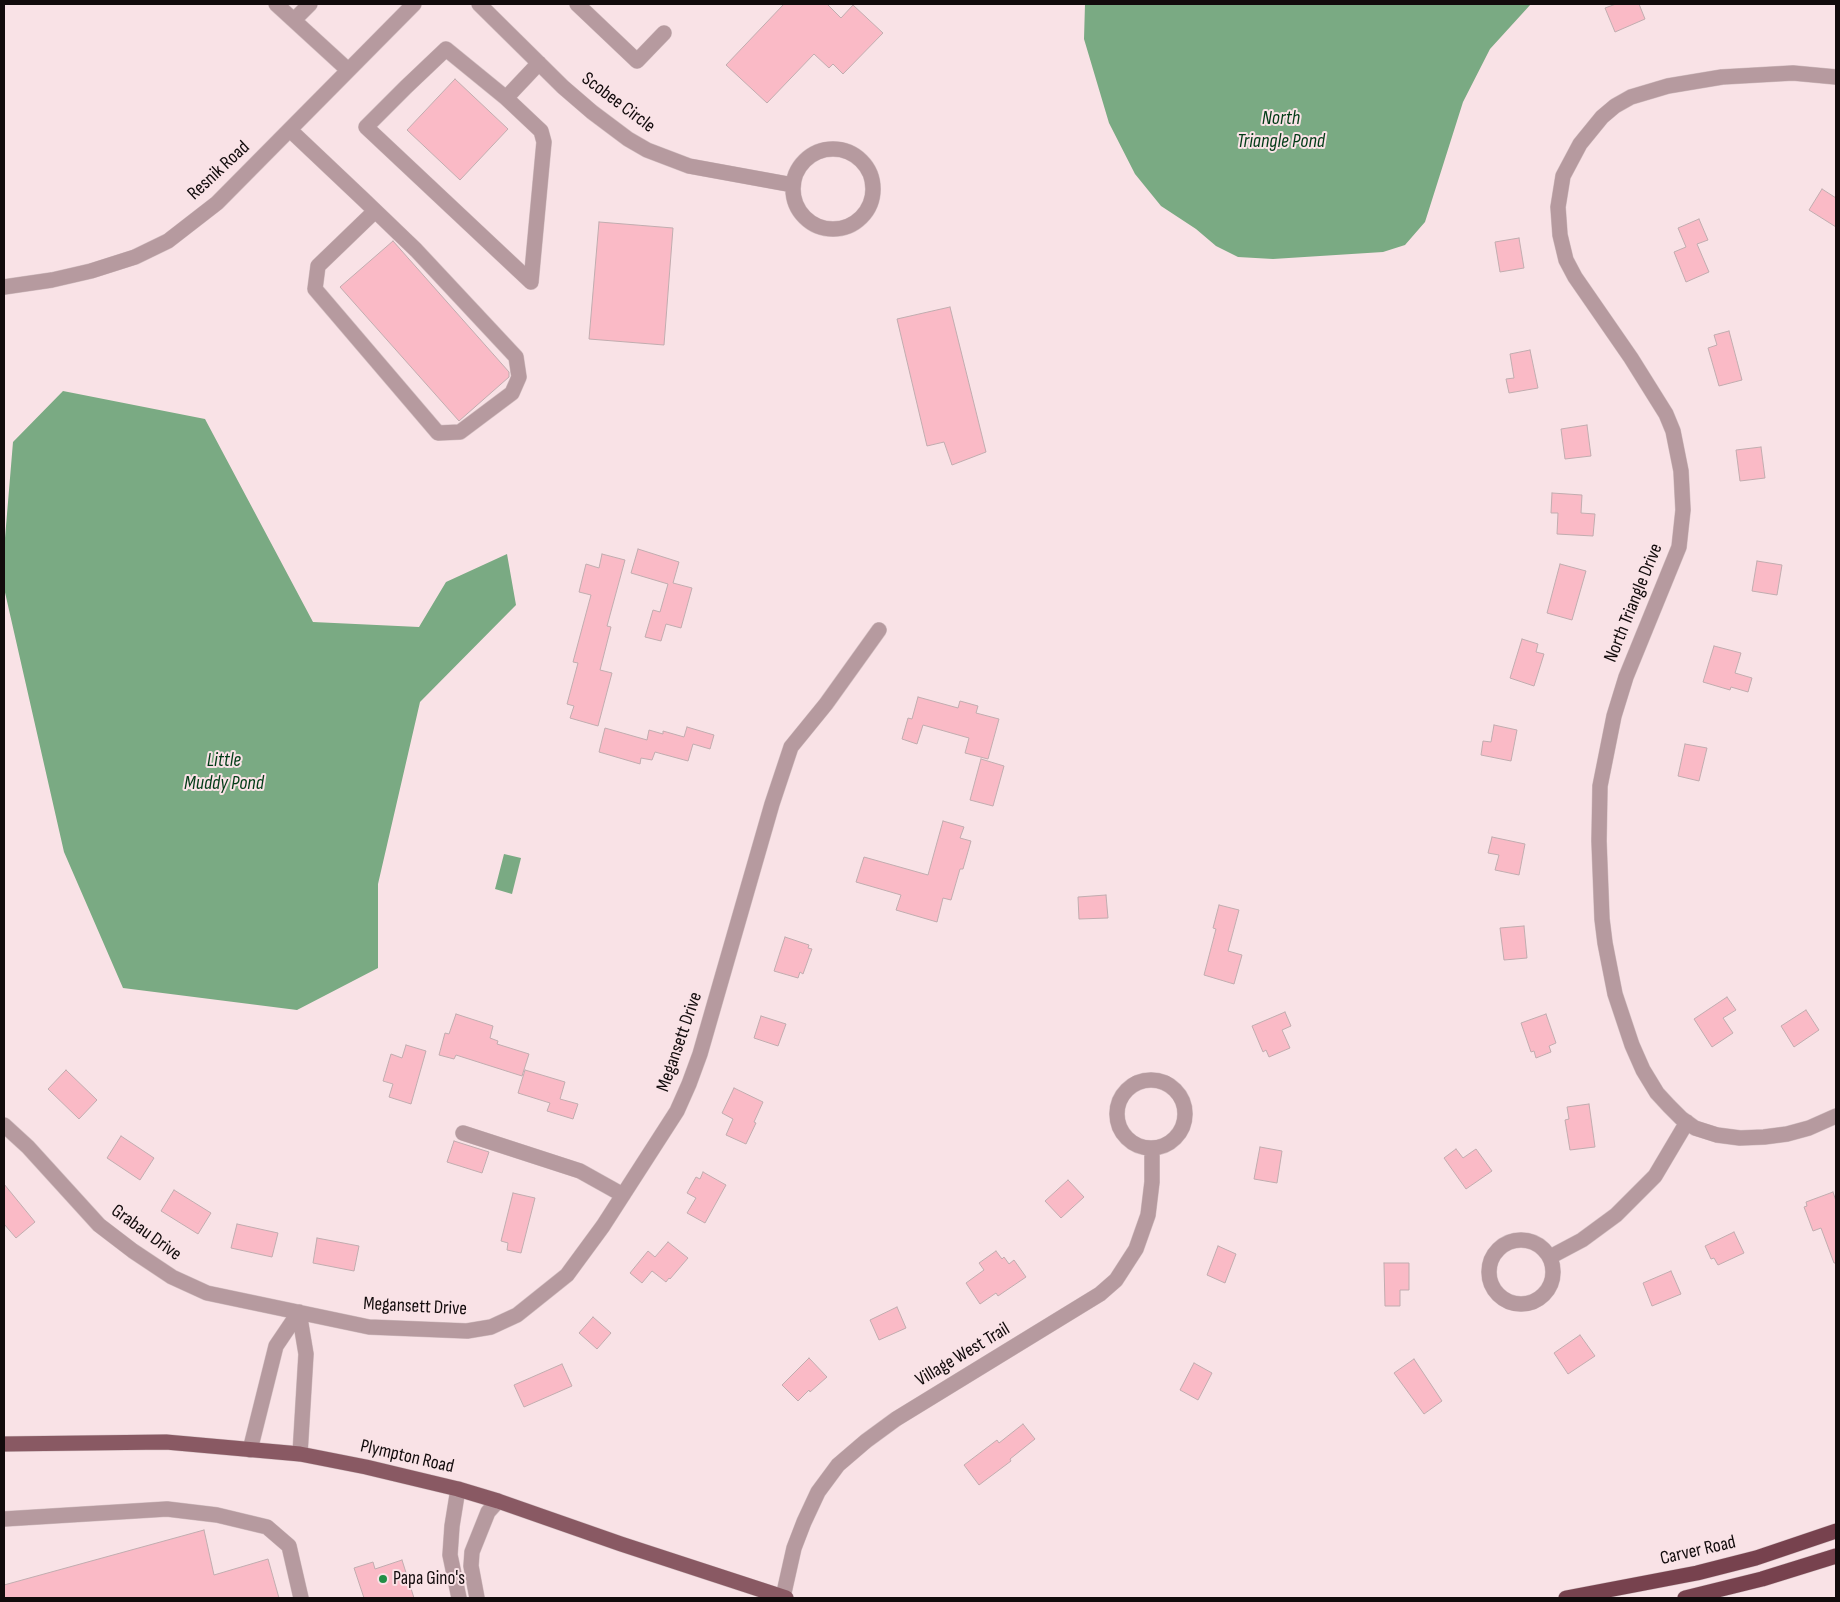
<!DOCTYPE html>
<style>
body{margin:0}
#map{position:relative;width:1840px;height:1602px;overflow:hidden;background:#f9e2e6;font-family:"Sofia Sans Condensed",sans-serif}
canvas{display:block}
.frame{position:absolute;inset:0;border:5px solid #120b0c;pointer-events:none}
</style>
<div id="map">
<canvas width="1840" height="1602"></canvas>
<div class="frame"></div>
</div>
<script>
const c = document.querySelector('canvas').getContext('2d');
c.lineJoin = 'round';
function paint(path, color) { c.fillStyle = color; c.fill(path, 'evenodd'); }
const poly = rows => new Path2D(rows.map(r => 'M' + r).join(''));
function trace(path, color, width, dash) { c.strokeStyle = color; c.lineWidth = width; c.lineCap = dash ? 'butt' : 'round'; c.setLineDash(dash || []); c.stroke(path); }
function drawText(font, color, halo, rows, align = 'center') {
  c.font = font + ' "Sofia Sans Condensed",sans-serif'; c.lineWidth = 4; c.setLineDash([]); c.textBaseline = 'middle'; c.strokeStyle = halo; c.fillStyle = color; for (const [text, x, y, turn = 0] of rows) {
    c.save(); c.translate(x, y); c.rotate((+turn || 0) * Math.PI / 180); c.textAlign = isNaN(turn) ? turn : align; if (halo) c.strokeText(text, 0, 0); c.fillText(text, 0, 0); c.restore();
  }
}
paint(poly([
 [1085,4,1531,4,1490,49,1463,102,1425,222,1405,245,1383,252,1273,259,1238,257,1216,246,1196,229,1161,206,1135,174,1109,123,1084,39],
 [63,391,205,419,313,622,419,627,446,582,507,554,516,605,420,702,378,884,378,968,297,1010,123,988,64,852,4,588,4,550,13,442],
 [504,854,521,858,512,894,495,889]
]), '#7aaa83');
const building = poly([
 [784,4,827,4,841,18,853,5,883,33,843,74,833,64,829,68,814,54,767,103,726,65,784,4],
 [1616,4,1639,4,1645,19,1615,32,1605,8,1616,4],
 [455,79,508,129,460,180,407,130,455,79],
 [1822,189,1836,198,1836,227,1809,210,1822,189],
 [1699,219,1708,240,1697,244,1709,272,1686,282,1674,252,1686,247,1678,228,1699,219],
 [599,222,673,228,664,345,589,339,599,222],
 [1519,238,1524,268,1500,272,1495,242,1519,238],
 [393,241,509,372,509,377,459,421,340,287,393,241],
 [950,307,986,452,952,465,944,442,927,446,897,319,950,307],
 [1729,331,1742,380,1719,386,1708,348,1717,345,1714,335,1729,331],
 [1530,350,1538,388,1509,393,1506,379,1514,378,1510,354,1530,350],
 [1587,425,1591,456,1565,459,1561,429,1587,425],
 [1761,447,1765,478,1740,481,1736,450,1761,447],
 [1552,493,1582,495,1581,513,1595,514,1593,536,1557,534,1558,513,1551,513,1552,493],
 [638,549,679,562,673,583,692,588,681,628,666,624,661,641,645,637,653,610,660,612,668,584,631,573,638,549],
 [602,554,625,560,607,626,611,627,600,670,612,673,598,726,570,718,574,706,567,704,578,663,573,662,591,595,579,592,586,564,599,568,602,554],
 [1757,561,1782,565,1777,595,1752,591,1757,561],
 [1560,564,1586,571,1572,620,1547,613,1560,564],
 [1522,639,1538,644,1536,652,1544,654,1534,686,1510,678,1522,639],
 [1714,646,1741,653,1735,673,1752,678,1748,692,1731,687,1730,690,1703,682,1714,646],
 [918,697,958,708,960,701,978,706,976,713,999,719,988,759,965,753,969,738,923,725,917,744,902,739,908,718,912,719,918,697],
 [1494,725,1517,730,1511,761,1481,755,1483,741,1491,742,1494,725],
 [687,727,714,735,710,749,693,744,688,761,655,752,652,760,641,758,640,764,599,752,605,728,647,740,649,730,663,734,663,731,684,737,687,727],
 [1685,744,1707,748,1699,781,1678,776,1685,744],
 [981,759,1004,766,993,806,970,800,981,759],
 [943,821,964,827,960,838,971,841,963,869,960,869,951,900,943,898,937,922,896,910,901,895,856,882,864,857,928,875,943,821],
 [1492,837,1525,844,1519,875,1495,870,1499,855,1488,853,1492,837],
 [1106,895,1108,918,1079,919,1078,897,1106,895],
 [1219,905,1239,910,1228,951,1242,955,1234,984,1204,975,1216,929,1213,928,1219,905],
 [1524,926,1527,958,1504,960,1500,928,1524,926],
 [785,937,809,945,808,948,812,949,803,974,800,972,798,978,774,971,785,937],
 [1727,997,1736,1010,1723,1018,1733,1033,1712,1047,1694,1019,1727,997],
 [1806,1010,1819,1030,1794,1047,1781,1026,1806,1010],
 [1285,1012,1291,1026,1282,1030,1290,1048,1269,1057,1266,1050,1263,1052,1252,1026,1285,1012],
 [456,1014,493,1026,490,1038,498,1041,497,1044,529,1054,522,1076,456,1055,454,1059,439,1055,445,1033,449,1034,456,1014],
 [1546,1014,1556,1043,1549,1046,1551,1052,1536,1058,1534,1051,1531,1052,1521,1023,1546,1014],
 [761,1016,786,1024,778,1046,754,1038,761,1016],
 [406,1045,426,1051,411,1104,389,1097,393,1084,383,1081,391,1054,402,1058,406,1045],
 [66,1070,97,1100,79,1119,48,1089,66,1070],
 [525,1070,565,1082,560,1099,578,1104,573,1119,547,1111,550,1103,518,1093,525,1070],
 [734,1088,763,1102,754,1122,756,1123,746,1144,726,1135,733,1119,722,1113,734,1088],
 [1589,1104,1595,1147,1570,1150,1565,1120,1569,1119,1567,1107,1589,1104],
 [121,1136,154,1158,140,1180,107,1158,121,1136],
 [454,1141,489,1152,482,1173,447,1162,454,1141],
 [1260,1147,1282,1151,1277,1183,1254,1179,1260,1147],
 [1456,1149,1463,1158,1476,1149,1492,1171,1466,1189,1444,1158,1456,1149],
 [703,1172,726,1185,705,1223,687,1213,696,1198,687,1193,696,1177,700,1179,703,1172],
 [1068,1180,1084,1197,1061,1218,1045,1201,1068,1180],
 [4,1184,35,1222,16,1238,4,1224,4,1184],
 [174,1190,211,1213,198,1234,161,1211,174,1190],
 [1833,1192,1836,1201,1836,1263,1834,1263,1821,1228,1813,1231,1804,1207,1807,1206,1806,1202,1833,1192],
 [513,1193,535,1198,521,1253,507,1250,508,1243,501,1241,513,1193],
 [237,1224,278,1233,272,1257,231,1248,237,1224],
 [1734,1232,1744,1253,1718,1265,1714,1258,1711,1259,1705,1246,1734,1232],
 [317,1238,359,1246,354,1271,313,1263,317,1238],
 [668,1242,688,1258,670,1279,669,1278,666,1282,652,1271,642,1283,630,1273,648,1251,655,1257,668,1242],
 [1218,1246,1236,1254,1225,1283,1207,1275,1218,1246],
 [996,1251,1002,1259,1004,1257,1009,1264,1014,1260,1026,1277,998,1296,996,1293,980,1304,966,1283,984,1270,979,1263,996,1251],
 [1384,1263,1409,1263,1409,1290,1400,1290,1400,1306,1385,1306,1384,1263],
 [1671,1271,1681,1294,1652,1306,1643,1283,1671,1271],
 [897,1307,906,1328,879,1340,870,1320,897,1307],
 [593,1317,611,1333,597,1349,579,1333,593,1317],
 [1580,1335,1595,1356,1568,1374,1554,1353,1580,1335],
 [809,1358,827,1377,810,1392,809,1390,798,1401,782,1385,809,1358],
 [1414,1359,1442,1401,1424,1414,1394,1373,1414,1359],
 [1194,1363,1212,1373,1198,1400,1180,1390,1194,1363],
 [562,1364,572,1386,524,1407,514,1385,562,1364],
 [1023,1424,1035,1439,1010,1459,1011,1461,979,1485,964,1465,997,1440,999,1443,1023,1424],
 [204,1530,214,1575,268,1559,279,1598,4,1598,4,1585,204,1530],
 [402,1560,414,1598,364,1598,354,1568,373,1562,375,1569,402,1560]
]);
paint(building, '#fabac6');
trace(building, '#c1acaf', 1);
const minor = poly([
 [276,4,348,70],
 [479,4,563,87,592,112,628,139,647,150,689,166,793,185],
 [577,4,637,61,664,33],
 [294,20,310,4],
 [1836,77,1793,73,1722,77,1668,86,1631,97,1615,106,1602,117,1580,144,1563,176,1558,207,1560,235,1566,260,1575,277,1631,358,1666,414,1673,431,1681,471,1683,510,1679,547,1626,677,1614,716,1600,786,1599,841,1602,919,1605,943,1615,994,1632,1045,1643,1070,1657,1093,1669,1106,1681,1118,1695,1128,1717,1135,1740,1138,1764,1137,1787,1134,1809,1128,1836,1116],
 [506,98,541,131,544,142,531,282,366,127,406,87,446,49,506,98,539,63],
 [290,130,364,200,416,250,516,357,519,377,512,393,460,432,438,433,315,289,318,266,375,211],
 '793 189a40 40 0 1 1 80 0a40 40 0 1 1-80 0Z',
 [4,287,52,280,91,271,135,257,168,241,217,203,414,4],
 '1117 1114a34 34 0 1 1 68 0a34 34 0 1 1-68 0Z',
 [4,1125,28,1147,99,1225,133,1251,172,1277,207,1293,369,1327,467,1331,491,1327,517,1315,567,1275,603,1226,677,1111,689,1084,700,1054,772,804,791,747,826,704,879,630],
 [463,1133,580,1171,623,1195],
 '1489 1272a32 32 0 1 1 64 0a32 32 0 1 1-64 0Z',
 [1550,1257,1582,1240,1616,1215,1655,1176,1687,1122],
 [299,1312,306,1354,300,1454],
 [250,1450,276,1346,299,1312],
 [458,1489,452,1526,450,1555,459,1598],
 [4,1519,167,1509,217,1515,267,1527,289,1546,301,1598],
 [783,1597,794,1548,804,1522,818,1492,838,1465,866,1441,896,1419,1100,1294,1116,1280,1136,1249,1148,1215,1152,1182,1152,1148],
 [477,1598,471,1566,472,1552,488,1512,498,1501]
]);
const major = poly([
 [4,1444,166,1442,300,1454,366,1467,458,1489,498,1501,621,1544,786,1598]
]);
const highway = poly([
 [1566,1598,1697,1573,1756,1558,1836,1531],
 [1685,1598,1762,1579,1836,1556]
]);
trace(minor, '#d4c0c3', 16);
trace(major, '#d4c0c3', 16);
trace(highway, '#d4c0c3', 16);
trace(minor, '#b69a9f', 15);
trace(major, '#895963', 15);
trace(highway, '#77424e', 15);
for (const [x, y, r, color] of [
 [383,1579,5,"#218e46"]
]) { const dot = new Path2D(); dot.arc(x, y, r, 0, 2 * Math.PI); c.fillStyle = color; c.fill(dot); trace(dot, '#f9e2e6', 2); }
drawText('19px', '#120b0c', '#f9e2e6', [
 ["Scobee Circle",618,103,37],
 ["Resnik Road",219,171,-43],
 ["North Triangle Drive",1634,603,-68],
 ["Megansett Drive",680,1042,-71],
 ["Grabau Drive",146,1233,36],
 ["Megansett Drive",415,1307,3],
 ["Village West Trail",963,1355,-31],
 ["Plympton Road",407,1457,13],
 ["Carver Road",1698,1551,-13]
]);
drawText('19px', '#120b0c', '#f9e2e6', [
 ["Papa Gino's",393,1579]
], 'left');
drawText('italic 20px', '#013b16', '#f9e2e6', [
 ["North",1281,119],
 ["Triangle Pond",1281,142],
 ["Little",224,761],
 ["Muddy Pond",224,784]
]);
</script>
